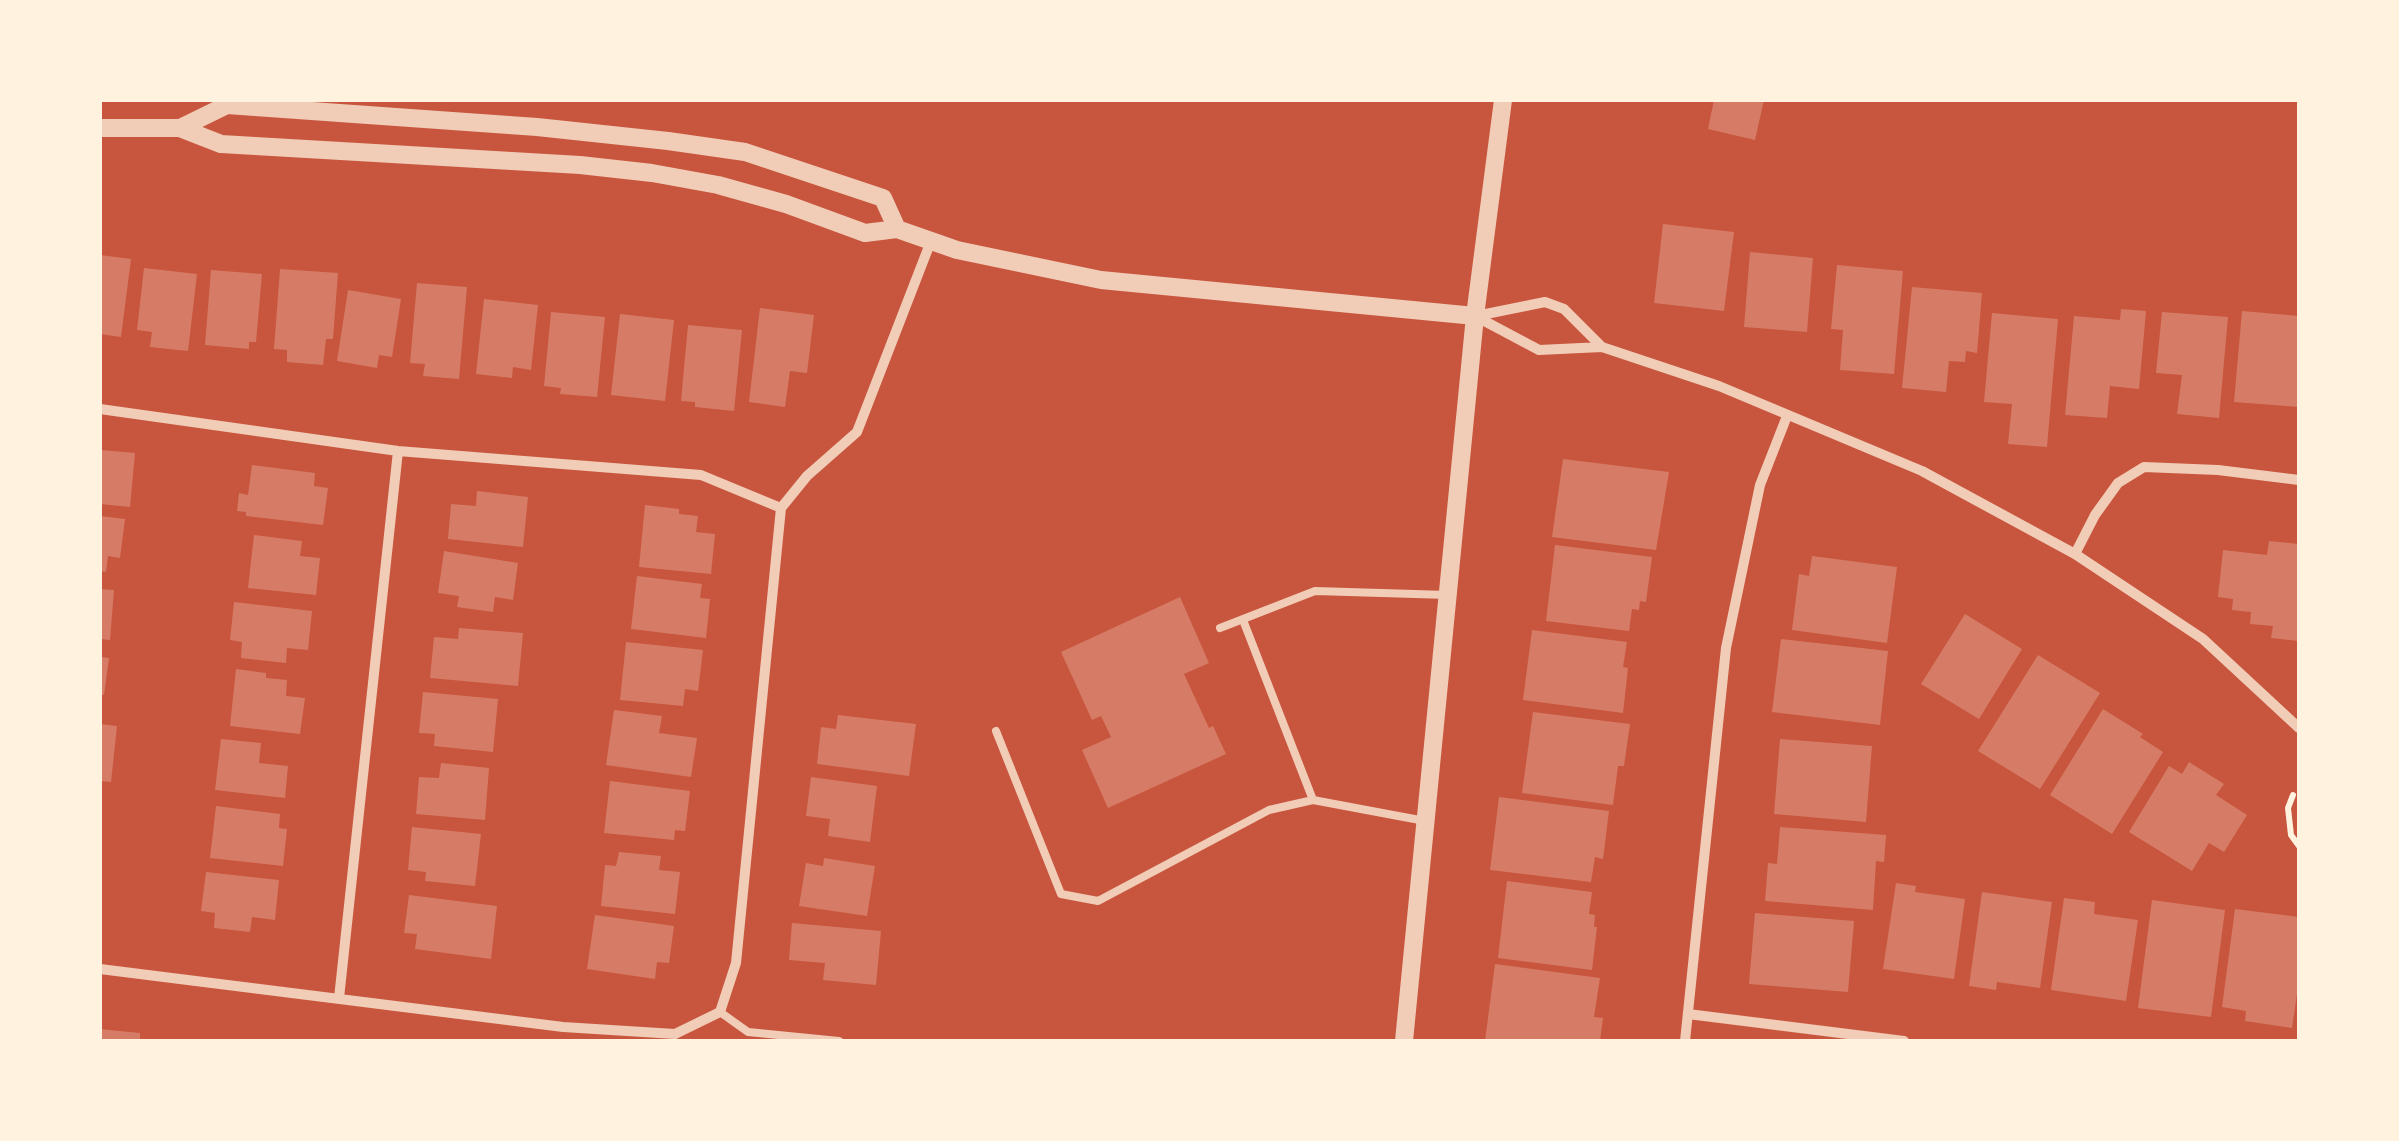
<!DOCTYPE html>
<style>
body{margin:0}
#map{position:relative;width:2399px;height:1141px;overflow:hidden;background:#c8553d;font-family:Arial,sans-serif}
canvas{display:block}
.frame{position:absolute;inset:0;border:102px solid #fff3e0;pointer-events:none}
</style>
<div id="map">
<canvas width="2399" height="1141"></canvas>
<div class="frame"></div>
</div>
<script>
const c = document.querySelector('canvas').getContext('2d');
c.lineJoin = 'round';
function paint(path, color) { c.fillStyle = color; c.fill(path, 'evenodd'); }
const poly = rows => new Path2D(rows.map(r => 'M' + r).join(''));
function trace(path, color, width, dash) { c.strokeStyle = color; c.lineWidth = width; c.lineCap = dash ? 'butt' : 'round'; c.setLineDash(dash || []); c.stroke(path); }
paint(poly([
 [1714,100,1764,100,1755,140,1708,129],
 [1663,224,1734,232,1724,311,1654,303],
 [1750,252,1813,258,1807,332,1744,327],
 [100,255,131,259,121,337,100,334],
 [1837,265,1903,271,1894,374,1840,370,1843,330,1831,329],
 [144,268,197,274,188,351,150,347,152,332,137,330],
 [280,269,338,273,333,339,326,339,323,365,287,362,287,350,274,349],
 [211,270,262,274,256,342,249,342,249,349,205,345],
 [417,283,467,287,459,379,423,376,425,364,410,363],
 [1912,287,1982,293,1977,353,1966,351,1965,362,1949,361,1946,392,1902,388],
 [348,290,401,299,392,357,379,355,377,368,337,361],
 [484,299,538,305,531,370,513,367,512,378,476,374],
 [760,308,814,315,807,373,790,371,785,407,749,402],
 [2121,309,2146,311,2139,389,2110,386,2107,418,2065,415,2074,316,2120,320],
 [2242,311,2299,316,2299,407,2234,402],
 [551,312,605,317,597,397,560,394,561,388,544,386],
 [2162,312,2228,317,2219,418,2177,414,2182,375,2156,373],
 [1992,313,2058,319,2047,447,2008,444,2012,404,1984,402],
 [620,314,674,320,665,401,611,395],
 [688,325,742,330,734,411,695,407,695,402,681,401],
 [100,450,135,453,130,507,100,504],
 [1563,459,1669,472,1656,550,1552,537],
 [252,465,315,473,314,486,328,488,323,525,246,516,246,512,237,511,239,493,248,495],
 [477,491,528,497,523,547,448,539,451,504,476,506],
 [645,505,679,509,679,514,698,516,696,532,715,534,711,574,639,567],
 [100,516,125,519,120,558,108,556,106,572,100,571],
 [254,535,302,541,300,556,320,558,316,595,248,588],
 [2269,541,2299,544,2299,641,2271,638,2273,626,2250,624,2251,612,2232,610,2233,599,2218,597,2223,550,2267,555],
 [1555,545,1652,557,1646,602,1640,601,1639,610,1632,609,1629,631,1546,621],
 [444,551,518,563,513,600,495,597,493,612,457,607,459,596,438,593],
 [1812,556,1897,567,1887,643,1792,630,1799,574,1809,576],
 [637,576,702,584,700,598,710,599,706,638,631,629],
 [100,589,114,590,110,640,100,639],
 [1180,597,1209,663,1184,674,1209,728,1213,726,1226,754,1108,808,1082,750,1111,737,1101,716,1092,720,1061,652],
 [234,602,312,611,308,650,287,648,286,663,241,658,242,642,230,640],
 [1965,614,2022,649,1979,719,1921,684],
 [459,628,523,633,518,686,430,678,434,637,458,639],
 [1532,630,1627,642,1623,667,1628,668,1623,713,1523,700],
 [1781,639,1888,651,1880,725,1772,712],
 [626,642,703,650,698,691,685,689,683,706,620,700],
 [2038,655,2100,693,2040,789,1978,751],
 [100,657,109,658,104,695,100,694],
 [236,669,266,673,266,678,287,680,286,696,305,698,300,734,230,726],
 [423,692,498,699,493,752,434,746,435,734,419,733],
 [2103,709,2143,734,2140,737,2163,752,2112,834,2050,795],
 [614,710,662,716,659,733,697,738,691,777,606,765],
 [1533,712,1630,724,1624,766,1618,766,1613,805,1522,793],
 [838,715,916,724,909,776,817,764,821,727,836,729],
 [100,724,117,726,111,782,100,781],
 [221,739,261,743,259,763,288,766,285,798,215,790],
 [1780,739,1872,746,1866,822,1774,814],
 [2189,762,2224,784,2216,795,2247,815,2224,852,2209,843,2192,871,2129,832,2169,766,2182,774],
 [441,763,489,768,485,820,416,814,419,777,439,778],
 [811,777,877,786,870,842,828,836,830,819,806,816],
 [610,781,690,791,685,831,675,830,674,840,604,833],
 [1499,797,1609,811,1603,859,1595,857,1591,882,1490,870],
 [216,806,280,814,279,828,287,829,283,866,210,858],
 [412,827,481,834,475,886,425,881,426,872,408,870],
 [1780,827,1886,835,1884,862,1876,861,1873,910,1765,901,1768,863,1777,864],
 [619,852,661,856,659,870,680,872,675,914,601,906,605,865,616,866],
 [824,858,875,866,867,916,799,906,806,863,823,866],
 [206,872,279,880,275,920,252,917,250,932,214,928,215,913,201,911],
 [1507,881,1592,892,1589,914,1595,915,1594,927,1597,927,1592,970,1498,958],
 [1896,883,1916,886,1915,892,1965,899,1954,979,1883,969],
 [1982,892,2052,902,2040,988,1997,982,1996,990,1969,986],
 [409,895,497,906,491,959,415,949,417,934,404,933],
 [2064,898,2095,902,2094,914,2138,920,2126,1001,2051,990],
 [2152,900,2225,910,2211,1017,2138,1008],
 [2235,909,2299,917,2299,980,2292,1028,2245,1021,2246,1011,2222,1007],
 [1755,913,1854,921,1848,992,1749,984],
 [595,915,674,926,669,963,657,962,655,979,587,969],
 [792,923,881,931,876,985,823,980,825,963,789,960],
 [1495,964,1600,978,1594,1017,1603,1018,1600,1041,1485,1041],
 [100,1029,140,1033,140,1041,100,1041]
]), '#d67c66');
trace(poly([
 [2293,795,2288,808,2291,835,2299,846]
]), '#fff3e0', 6);
trace(poly([
 [1243,620,1313,800],
 [1220,628,1315,591,1448,595],
 [996,731,1061,894,1098,901,1269,810,1313,800,1425,821],
 [720,1012,748,1032,839,1041]
]), '#f1ccb7', 8);
trace(poly([
 [1475,316,1539,350,1602,347,1719,386,1922,471,2075,554,2203,639,2299,728],
 [1476,316,1545,302,1564,309,1602,347],
 [100,409,398,451,701,475,781,508],
 [2075,554,2095,515,2118,483,2144,467,2218,470,2299,480],
 [100,969,563,1027,675,1034,720,1012,736,963,781,508,807,476,857,432,931,241],
 [339,998,398,451],
 [1688,1014,1904,1041],
 [1685,1041,1726,648,1760,485,1787,416]
]), '#f1ccb7', 10);
trace(poly([
 [100,128,180,128,221,144,580,165,652,173,718,185,786,204,865,233,897,229,957,250,1101,280,1475,316],
 [180,128,227,105,537,127,668,141,745,152,883,198,897,229],
 [1404,1041,1475,316,1503,100]
]), '#f1ccb7', 18);
</script>
